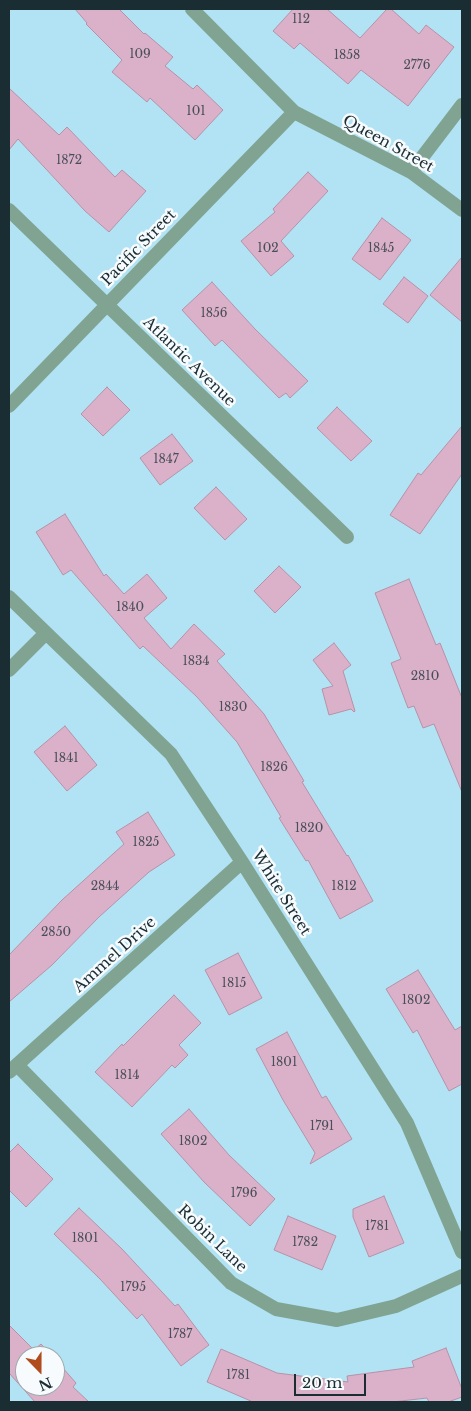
<!DOCTYPE html>
<style>
body{margin:0}
#map{position:relative;width:471px;height:1411px;overflow:hidden;background:#b1e3f4;font-family:"Libre Baskerville",serif}
canvas{display:block}
.frame{position:absolute;inset:0;border:10px solid #192d33;pointer-events:none}
.north{position:absolute;left:15px;top:1346px;width:50px;height:50px;box-sizing:border-box;background:#f7fbfd;border:1px solid #9ea9ac;border-radius:50%;rotate:158deg;font-size:14px;font-weight:700;line-height:20px;text-align:center;color:#192d33}
.north::after{content:'';display:block;margin:auto;width:18px;height:22px;background:#b14b1e;clip-path:polygon(50% 0,100% 100%,50% 72%,0 100%)}
.scale{position:absolute;left:294px;top:1374px;width:72px;height:22px;box-sizing:border-box;border:2px solid #192d33;border-top:0;padding-left:6px;font-size:15px;line-height:18px;white-space:nowrap;color:#192d33;-webkit-text-stroke:4px #f7fbfd;paint-order:stroke}
</style>
<div id="map">
<canvas width="471" height="1411"></canvas>
<div class="frame"></div>
<div class="north">N</div>
<div class="scale">20 m</div>
</div>
<script>
const c = document.querySelector('canvas').getContext('2d');
c.lineJoin = 'round';
function paint(path, color) { c.fillStyle = color; c.fill(path, 'evenodd'); }
const poly = rows => new Path2D(rows.map(r => 'M' + r).join(''));
function trace(path, color, width, dash) { c.strokeStyle = color; c.lineWidth = width; c.lineCap = dash ? 'butt' : 'round'; c.setLineDash(dash || []); c.stroke(path); }
function drawText(font, color, halo, rows, align = 'center') {
  c.font = font + ' "Libre Baskerville",serif'; c.lineWidth = 5; c.setLineDash([]); c.textBaseline = 'middle'; c.strokeStyle = halo; c.fillStyle = color; for (const [text, x, y, turn = 0] of rows) {
    c.save(); c.translate(x, y); c.rotate((+turn || 0) * Math.PI / 180); c.textAlign = isNaN(turn) ? turn : align; if (halo) c.strokeText(text, 0, 0); c.fillText(text, 0, 0); c.restore();
  }
}
const building = poly([
 [75,9,119,9,144,34,145,33,173,57,165,66,193,89,197,85,223,110,195,140,150,98,147,102,112,72,122,60,86,24,87,23,75,9],
 [293,9,327,9,360,38,387,9,391,9,419,34,426,25,454,47,408,106,361,70,348,84,300,43,294,49,273,31,293,9],
 [9,88,59,135,67,127,115,177,122,170,146,191,109,232,85,211,18,139,9,150,9,88],
 [308,172,328,191,281,241,294,256,271,276,241,241,275,212,273,209,308,172],
 [382,218,411,240,380,280,352,259,382,218],
 [462,257,462,322,430,295,462,257],
 [404,277,428,296,408,323,383,304,404,277],
 [212,282,255,329,308,381,290,398,286,393,279,398,222,340,215,346,182,310,212,282],
 [107,387,130,410,103,436,81,414,107,387],
 [337,407,372,441,351,461,317,428,337,407],
 [462,426,462,474,420,534,390,515,418,473,421,475,462,426],
 [172,434,193,461,160,485,140,458,172,434],
 [216,487,247,519,225,540,194,508,216,487],
 [65,514,104,576,106,574,124,594,147,574,167,598,144,618,171,649,194,624,225,654,217,661,264,714,304,781,302,782,347,856,348,855,373,901,340,919,308,860,306,861,279,818,281,817,237,742,197,697,143,646,140,649,71,570,63,575,36,532,65,514],
 [279,566,301,587,275,613,254,591,279,566],
 [409,579,436,645,440,643,462,698,462,792,434,724,423,728,414,706,408,708,391,663,401,659,375,593,409,579],
 [334,643,351,665,343,671,355,711,354,712,351,709,329,715,322,689,333,686,313,660,334,643],
 [65,726,97,765,67,791,34,752,65,726],
 [148,812,175,855,149,872,99,917,52,965,9,1002,9,955,62,900,124,844,116,832,148,812],
 [238,953,262,998,229,1015,205,970,238,953],
 [418,970,455,1030,462,1026,462,1084,449,1091,417,1030,413,1033,386,989,418,970],
 [174,995,201,1023,179,1045,188,1055,175,1068,172,1065,132,1107,95,1072,122,1044,123,1046,174,995],
 [287,1032,322,1098,326,1096,352,1139,310,1164,315,1153,283,1100,256,1049,287,1032],
 [189,1109,229,1155,275,1199,250,1226,204,1182,161,1134,189,1109],
 [18,1144,53,1179,26,1207,9,1190,9,1153,18,1144],
 [384,1196,404,1243,369,1257,353,1217,353,1209,384,1196],
 [79,1208,122,1249,175,1306,178,1304,209,1345,181,1366,142,1314,137,1319,100,1279,54,1234,79,1208],
 [288,1216,336,1236,322,1270,274,1250,288,1216],
 [9,1325,34,1350,41,1344,52,1356,25,1356,25,1386,55,1386,55,1359,76,1383,73,1387,89,1402,35,1402,9,1373,9,1325],
 [446,1348,462,1389,462,1397,448,1402,429,1402,427,1398,392,1402,253,1402,207,1382,221,1349,277,1373,348,1382,347,1376,414,1367,412,1361,446,1348]
]);
paint(building, '#dab1c9');
trace(building, '#b791a8', 1);
trace(poly([
 [192,9,294,112,411,172,462,210],
 [411,172,462,105],
 [9,210,347,537],
 [9,406,294,112],
 [9,597,171,754,242,862,407,1123,462,1252],
 [9,670,46,633],
 [17,1065,231,1283,276,1309,337,1320,396,1306,462,1276],
 [9,1072,242,862]
]), '#81a492', 14);
drawText('12px', '#494e58', null, [
 ["112",301,20],
 ["109",140,55],
 ["1858",347,56],
 ["2776",417,66],
 ["101",196,112],
 ["1872",69,161],
 ["102",268,249],
 ["1845",381,249],
 ["1856",214,314],
 ["1847",166,460],
 ["1840",130,608],
 ["1834",196,662],
 ["2810",425,677],
 ["1830",233,708],
 ["1841",66,759],
 ["1826",274,768],
 ["1820",309,829],
 ["1825",146,843],
 ["2844",105,887],
 ["1812",344,887],
 ["2850",56,933],
 ["1815",234,984],
 ["1802",416,1001],
 ["1801",284,1063],
 ["1814",127,1076],
 ["1791",322,1127],
 ["1802",193,1142],
 ["1796",244,1194],
 ["1781",377,1227],
 ["1801",85,1239],
 ["1782",305,1243],
 ["1795",133,1288],
 ["1787",180,1335],
 ["1781",238,1376]
]);
drawText('15px', '#192d33', '#f7fbfd', [
 ["Queen Street",388,144,29],
 ["Pacific Street",139,248,-46],
 ["Atlantic Avenue",189,362,44],
 ["White Street",281,893,58],
 ["Ammel Drive",115,955,-42],
 ["Robin Lane",212,1239,44]
]);
</script>
